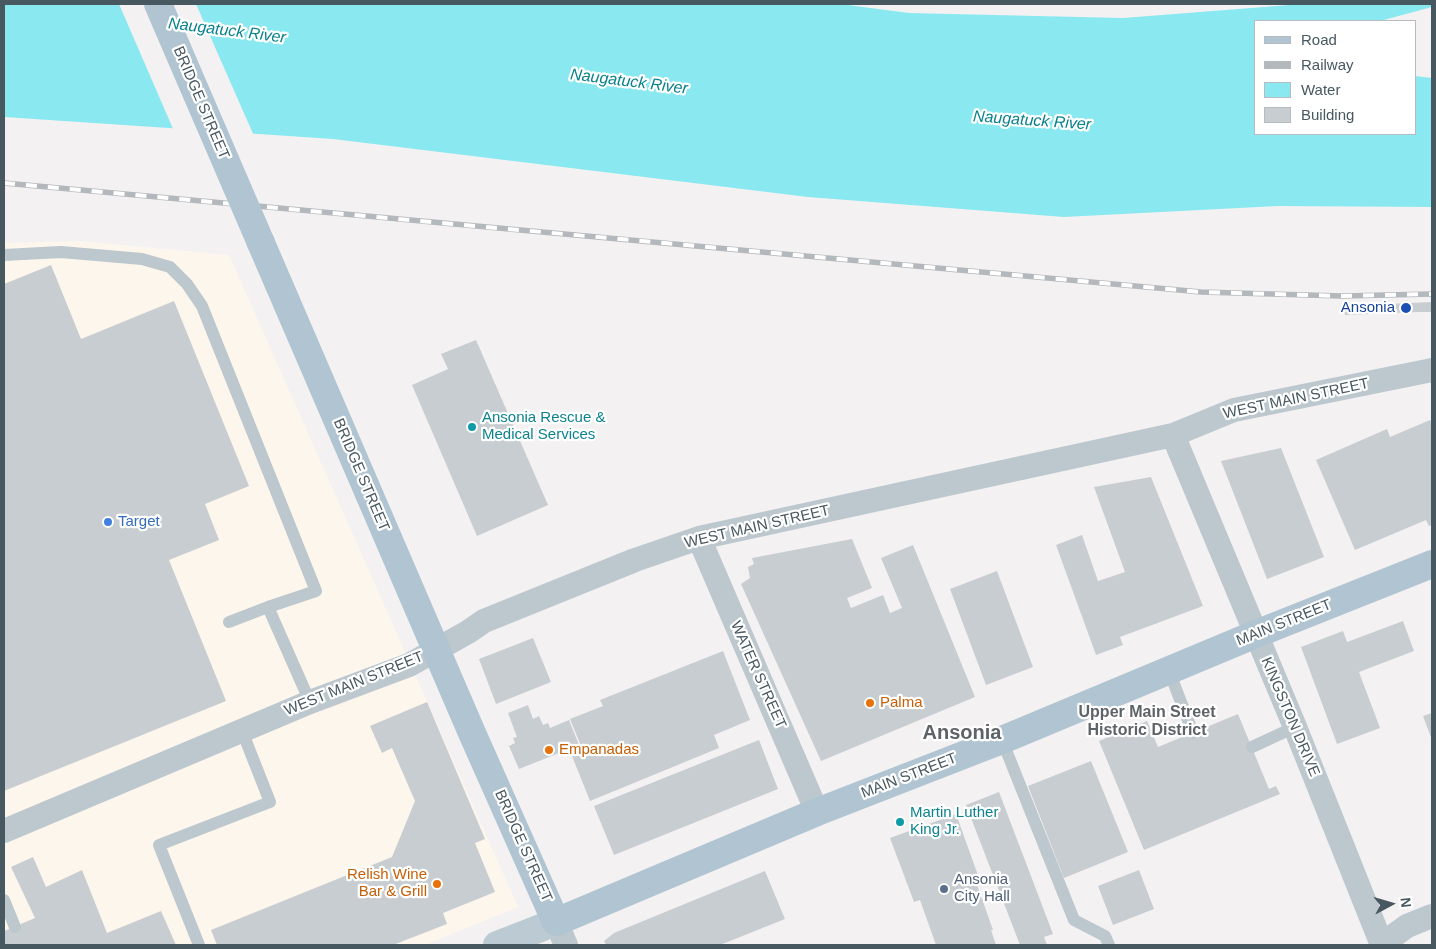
<!DOCTYPE html>
<style>
body{margin:0}
#map{position:relative;width:1436px;height:949px;overflow:hidden;background:#f4f1f2;font-family:Arial,sans-serif}
canvas{display:block}
.frame{position:absolute;inset:0;border:5px solid #485860;pointer-events:none}
.legend{position:absolute;left:1254px;top:20px;width:162px;height:115px;box-sizing:border-box;background:#fff;border:1px solid #b6bcbf;margin:0;padding:6px 9px;list-style:none;font-size:15px;color:#485860}
.legend li{display:flex;align-items:center;gap:10px;height:25px}
.legend b{width:25px;border:1px solid #b6bcbf}
.north{position:absolute;left:1366px;top:879px;width:50px;height:50px;-webkit-text-stroke:4px #fff;paint-order:stroke;rotate:84deg;font-size:14px;font-weight:700;line-height:20px;text-align:center;color:#485860}
.north::after{content:'';display:block;margin:auto;width:18px;height:22px;background:#485860;clip-path:polygon(50% 0,100% 100%,50% 72%,0 100%)}
</style>
<div id="map">
<canvas width="1436" height="949"></canvas>
<div class="frame"></div>
<ul class="legend">
<li><b style="height:6px;background:#b0c5d1"></b>Road</li>
<li><b style="height:6px;background:#b3b8bc"></b>Railway</li>
<li><b style="height:14px;background:#8ae9f0"></b>Water</li>
<li><b style="height:14px;background:#c8cdd1"></b>Building</li>
</ul>
<div class="north">N</div>
</div>
<script>
const c = document.querySelector('canvas').getContext('2d');
c.lineJoin = 'round';
function paint(path, color) { c.fillStyle = color; c.fill(path, 'evenodd'); }
const poly = rows => new Path2D(rows.map(r => 'M' + r).join(''));
function trace(path, color, width, dash) { c.strokeStyle = color; c.lineWidth = width; c.lineCap = dash ? 'butt' : 'round'; c.setLineDash(dash || []); c.stroke(path); }
function drawText(font, color, halo, rows, align = 'center') {
  c.font = font + ' Arial,sans-serif'; c.lineWidth = 4.5; c.setLineDash([]); c.textBaseline = 'middle'; c.strokeStyle = halo; c.fillStyle = color; for (const [text, x, y, turn = 0] of rows) {
    c.save(); c.translate(x, y); c.rotate((+turn || 0) * Math.PI / 180); c.textAlign = isNaN(turn) ? turn : align; if (halo) c.strokeText(text, 0, 0); c.fillText(text, 0, 0); c.restore();
  }
}
paint(poly([
 [79,241,229,255,518,907,425,945,4,945,4,243]
]), '#fdf6ec');
paint(poly([
 [4,4,840,4,909,13,1123,18,1302,4,1432,4,1432,7,1380,21,1255,21,1255,134,1415,134,1415,76,1432,78,1432,207,1278,206,1064,217,808,197,333,139,4,117]
]), '#8ae9f0');
paint(poly([
 [119,4,196,4,254,136,174,131]
]), '#f4f1f2');
paint(poly([
 [51,265,81,339,174,301,249,486,205,504,219,540,169,560,226,701,4,791,4,284],
 [1432,302,1432,312,1417,312,1345,315,1344,306],
 [476,340,548,505,477,536,412,385,448,369,441,354],
 [1430,420,1432,424,1432,525,1429,526,1426,520,1355,550,1316,460,1387,429,1390,437],
 [1281,448,1324,557,1267,579,1221,461],
 [1151,477,1203,606,1120,637,1123,645,1096,655,1056,545,1082,535,1098,581,1125,572,1094,487],
 [852,539,872,588,847,598,851,608,883,595,890,613,902,608,881,558,913,545,975,697,821,761,741,584,750,578,748,567,754,564,752,558],
 [997,571,1033,667,986,685,950,589],
 [1403,621,1414,651,1359,672,1380,728,1337,744,1301,647,1343,631,1347,642],
 [533,638,551,682,496,704,479,659],
 [723,651,750,720,714,735,719,748,590,801,570,751,581,746,570,719,603,706,600,700],
 [427,702,485,839,475,843,495,892,443,913,447,924,393,945,217,945,211,930,392,857,415,801,392,748,382,753,370,726],
 [528,705,533,719,539,716,543,725,548,723,550,728,569,720,579,745,519,769,509,746,515,743,513,738,517,737,508,713],
 [1432,713,1432,740,1423,716],
 [1238,714,1269,789,1276,786,1280,794,1144,850,1099,741,1147,721,1158,747],
 [759,740,778,789,614,855,594,806],
 [1091,761,1128,852,1064,878,1028,786],
 [999,792,1053,934,1044,937,1047,945,1020,945,966,805],
 [956,814,979,878,975,879,993,930,991,930,996,945,936,945,920,900,914,902,890,838],
 [33,857,46,887,82,870,107,933,161,911,176,945,4,945,4,931,35,918,11,867],
 [1139,870,1154,909,1113,925,1098,886],
 [765,871,785,919,720,945,606,945,604,941,614,933]
]), '#c8cdd1');
trace(poly([
 [4,255,61,252,142,259,170,267,187,284,202,306,316,591,268,607,310,702],
 [229,622,268,607],
 [1169,671,1193,733],
 [1002,740,1074,920,1105,936,1109,945],
 [1252,747,1295,727],
 [4,900,15,927],
 [199,945,159,845,270,802,242,731]
]), '#bcc8ce', 12);
trace(poly([
 [1173,435,1295,727,1382,945],
 [699,538,817,812],
 [4,831,310,702,409,665,468,632,484,621,635,560,699,538,1173,435,1234,410,1432,370],
 [556,922,566,945],
 [1381,945,1407,926,1432,916]
]), '#bcc8ce', 24);
trace(poly([
 [497,945,556,922]
]), '#bccbd3', 28);
trace(poly([
 [261,243,472,733,556,922,817,812,1002,740,1256,634,1432,564]
]), '#b0c5d1', 28);
const rail = poly([
 [4,183,1201,292,1342,296,1432,294]
]);
trace(rail, '#b3b8bc', 5.5);
trace(rail, '#fff', 4, [11]);
trace(poly([
 [158,4,261,243]
]), '#b0c5d1', 28);
for (const [x, y, r, color] of [
 [1406,308,6,"#1a4fb4"],
 [472,427,5,"#0f9aa8"],
 [108,522,5,"#3f7fe0"],
 [870,703,5,"#e8710a"],
 [549,750,5,"#e8710a"],
 [900,822,5,"#0f9aa8"],
 [437,884,5,"#e8710a"],
 [944,889,5,"#5c6f8a"]
]) { const dot = new Path2D(); dot.arc(x, y, r, 0, 2 * Math.PI); c.fillStyle = color; c.fill(dot); trace(dot, '#fff', 2); }
drawText('15px', '#485860', '#fff', [
 ["BRIDGE STREET",201,103,67],
 ["WEST MAIN STREET",1296,399,-12],
 ["BRIDGE STREET",361,475,67],
 ["WEST MAIN STREET",757,527,-13],
 ["MAIN STREET",1284,623,-22],
 ["WATER STREET",758,675,66],
 ["WEST MAIN STREET",354,684,-22],
 ["KINGSTON DRIVE",1290,717,67],
 ["MAIN STREET",909,776,-21],
 ["BRIDGE STREET",523,846,66]
]);
drawText('15px', '#164399', '#fff', [
 ["Ansonia",1395,308]
], 'right');
drawText('15px', '#0d838f', '#fff', [
 ["Ansonia Rescue &",482,418],
 ["Medical Services",482,435],
 ["Martin Luther",910,813],
 ["King Jr.",910,830]
], 'left');
drawText('15px', '#366cbe', '#fff', [
 ["Target",118,522]
], 'left');
drawText('15px', '#c56008', '#fff', [
 ["Palma",880,703],
 ["Empanadas",559,750],
 ["Relish Wine",427,875,"right"],
 ["Bar & Grill",427,892,"right"]
], 'left');
drawText('15px', '#4e5e75', '#fff', [
 ["Ansonia",954,880],
 ["City Hall",954,897]
], 'left');
drawText('italic 16px', '#09828c', '#fff', [
 ["Naugatuck River",227,31,7],
 ["Naugatuck River",629,82,7],
 ["Naugatuck River",1032,121,4]
]);
drawText('bold 16px', '#5d6367', '#fff', [
 ["Upper Main Street",1147,713],
 ["Historic District",1147,731]
]);
drawText('bold 20px', '#5d6367', '#fff', [
 ["Ansonia",962,733]
]);
</script>
